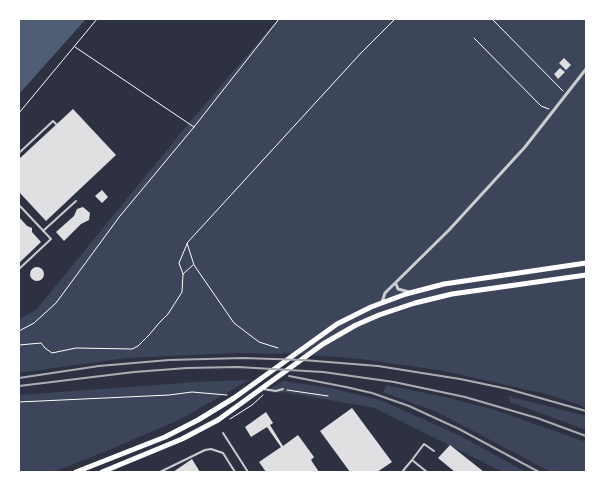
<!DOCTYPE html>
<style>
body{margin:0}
#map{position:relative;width:605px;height:491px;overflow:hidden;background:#2d3142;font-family:Manrope,sans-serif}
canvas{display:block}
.frame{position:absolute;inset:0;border:20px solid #fff;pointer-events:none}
</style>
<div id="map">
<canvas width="605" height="491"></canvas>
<div class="frame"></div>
</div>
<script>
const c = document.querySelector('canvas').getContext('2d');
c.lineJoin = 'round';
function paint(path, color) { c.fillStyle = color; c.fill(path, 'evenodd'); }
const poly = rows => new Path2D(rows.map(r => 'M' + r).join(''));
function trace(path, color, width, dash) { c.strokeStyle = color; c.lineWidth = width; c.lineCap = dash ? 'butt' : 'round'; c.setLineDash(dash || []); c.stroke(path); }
paint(poly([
 [278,19,586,19,586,407,550,395,444,371,361,359,285,353,282,354,239,353,127,358,19,373,19,319,36,310,189,123],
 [249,380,179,420,104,452,53,472,19,472,19,395,196,382],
 [283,381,331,388,380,400,459,435,526,472,503,472,375,408,283,392,277,393,266,391],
 [387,385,449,398,495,410,586,442,586,472,551,472,437,412,383,392],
 [508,396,586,416,586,430,510,402]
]), '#3c4559');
paint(poly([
 [19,19,86,19,19,94]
]), '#4f5d75');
paint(poly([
 [564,58,571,65,566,70,559,63],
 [560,68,565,72,558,79,554,74],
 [73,109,116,155,46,221,19,192,19,159],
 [102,190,108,197,102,203,95,196],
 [83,207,90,213,89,220,81,224,64,241,56,232,74,216,77,209],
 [19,217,27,226,32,228,32,232,41,242,19,263],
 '30 274a7 7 0 1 1 14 0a7 7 0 1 1-14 0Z',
 [352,408,392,462,377,472,350,472,320,431],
 [266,412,273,423,270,425,283,446,298,435,314,457,311,460,319,472,266,472,259,462,281,447,267,427,251,437,245,427],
 [450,445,484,472,455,472,438,458],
 [192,459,200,472,173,472]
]), '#e0e0e3');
trace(poly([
 [492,19,563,91],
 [474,38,541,106,549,109],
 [75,47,194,127],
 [19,113,97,19],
 [183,274,179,263,187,244],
 [19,331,34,323,56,303,120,216,194,127,279,19],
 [19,345,41,343,45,348,52,353,76,348,132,349,138,346,149,335,159,323,168,314,182,292,183,274,193,265],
 [278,348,259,342,234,323,194,265,187,243,361,53,395,19],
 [287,390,328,396],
 [19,402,169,395,192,392,227,395],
 [230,419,252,405,263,395]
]), '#fff', 1);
trace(poly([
 [19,153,53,121,56,124],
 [19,205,51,239,19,269],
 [43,231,76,201],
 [263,389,276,391,283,389],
 [223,433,248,472],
 [412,460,424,444,434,451],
 [160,472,205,450,211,449,223,453,235,472],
 [402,472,412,460,427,472]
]), '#caccd0', 2);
trace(poly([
 [396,284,398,289,409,292],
 [382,302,385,293,449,230,525,147,586,69]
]), '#caccd0', 3);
trace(poly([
 [76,472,165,437,198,420,234,398,337,324,371,307,406,294,444,284,586,263],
 [102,472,182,439,218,420,323,344,356,325,379,315,415,303,452,294,586,275]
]), '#fff', 5);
trace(poly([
 [289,376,346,387,372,393,409,406,459,429,539,472],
 [19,378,99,366,169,360,243,358,303,360,378,366,460,379,508,389,586,411],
 [19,386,134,372,187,368,238,367,323,372,394,382,465,397,537,418,586,436]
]), '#abadb3', 2);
</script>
